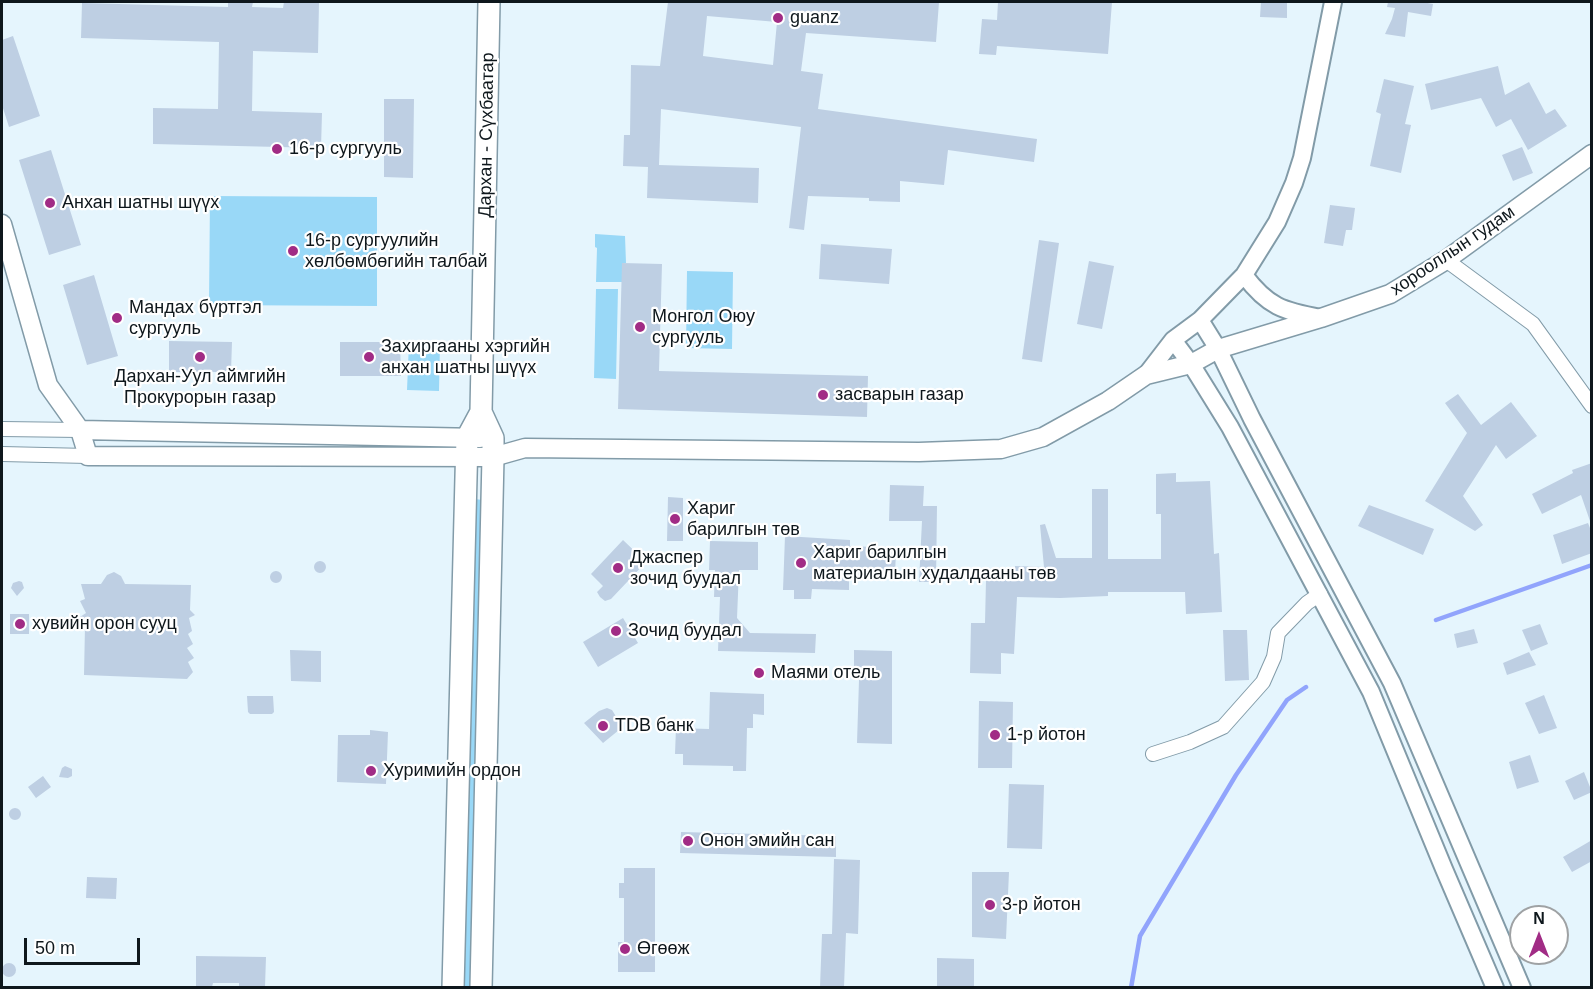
<!DOCTYPE html>
<html>
<head>
<meta charset="utf-8">
<style>
  body { margin:0 }
  #map { position:relative; width:1593px; height:989px; overflow:hidden; background:#e5f5fd; font-family:Helvetica,sans-serif }
  canvas { display:block }
  .frame { position:absolute; inset:0; border:3px solid #0e171c; pointer-events:none }
  .north { position:absolute; left:1509px; top:905px; width:60px; height:60px; box-sizing:border-box; background:#fff; border:2px solid #9fa2a4; border-radius:50%; rotate:0deg; font-size:16px; font-weight:700; line-height:24px; text-align:center; color:#0e171c }
  .north::after { content:''; display:block; margin:auto; width:21px; height:27px; background:#a12c85; clip-path:polygon(50% 0,100% 100%,50% 72%,0 100%) }
  .scale { position:absolute; left:24px; top:938px; width:116px; height:27px; box-sizing:border-box; border:3px solid #0e171c; border-top:0; padding-left:8px; font-size:18px; line-height:21px; white-space:nowrap; color:#0e171c; -webkit-text-stroke:4px #fff; paint-order:stroke }
</style>
</head>
<body>
<div id="map">
<canvas width="1593" height="989"></canvas>
<div class="frame"></div>
<div class="north">N</div>
<div class="scale">50 m</div>
</div>
<script>
const context = document.querySelector('canvas').getContext('2d');
context.lineJoin = 'round';
function fill(path, color) { context.fillStyle = color; context.fill(path, 'evenodd'); }
function stroke(path, color, width, dash) { context.strokeStyle = color; context.lineWidth = width; context.lineCap = dash ? 'butt' : 'round'; context.setLineDash(dash || []); context.stroke(path); }
function drawText(font, color, halo, rows, align = 'center') {
  context.font = font + ' Helvetica,sans-serif'; context.lineWidth = 4.5; context.setLineDash([]); context.textBaseline = 'middle'; context.strokeStyle = halo; context.fillStyle = color; for (const [text, x, y, turn = 0] of rows) {
    context.save(); context.translate(x, y); context.rotate((+turn || 0) * Math.PI / 180); context.textAlign = isNaN(turn) ? turn : align; if (halo) context.strokeText(text, 0, 0); context.fillText(text, 0, 0); context.restore();
  }
}
fill(new Path2D(`
  M 210,196 L 377,197 L 377,306 L 209,305 Z
  M 595,234 L 625,236 L 626,263 L 622,263 L 622,282 L 596,282 L 597,248 L 595,247 Z
  M 687,271 L 733,272 L 732,349 L 686,348 Z
  M 596,289 L 618,289 L 616,379 L 594,378 Z
  M 409,342 L 440,343 L 439,391 L 407,390 Z
  M 474,499 L 483,500 L 473,987 L 462,988 Z`), '#99d8f7');
stroke(new Path2D(`
  M 1436,620 L 1592,565
  M 1131,988 L 1140,936 L 1236,775 L 1287,700 L 1306,687`), '#91a4fc', 4.5);
fill(new Path2D(`
  M 228,2 L 253,2 L 252,7 L 283,8 L 284,2 L 319,2 L 318,53 L 253,51 L 252,111 L 322,113 L 321,148 L 153,144 L 153,108 L 218,109 L 219,42 L 81,38 L 82,3 L 228,7 Z
  M 668,2 L 939,2 L 936,42 L 806,33 L 801,71 L 823,74 L 818,109 L 1037,139 L 1034,162 L 948,150 L 944,185 L 900,181 L 900,202 L 869,201 L 869,198 L 808,196 L 804,230 L 789,228 L 801,127 L 661,109 L 659,165 L 759,168 L 758,203 L 647,198 L 648,167 L 623,166 L 624,135 L 630,135 L 631,65 L 660,66 ZM 707,16 L 777,22 L 773,65 L 703,56 Z
  M 998,2 L 1112,2 L 1108,54 L 997,46 L 996,55 L 979,54 L 982,19 L 997,20 Z
  M 1261,2 L 1287,2 L 1287,18 L 1260,17 Z
  M 1388,2 L 1422,2 L 1433,4 L 1431,16 L 1408,12 L 1405,37 L 1385,34 L 1392,19 L 1395,8 L 1387,7 Z
  M 13,36 L 40,116 L 9,127 L 2,105 L 2,40 Z
  M 1498,66 L 1505,95 L 1529,82 L 1546,114 L 1555,109 L 1567,126 L 1528,150 L 1511,119 L 1496,127 L 1481,98 L 1431,110 L 1425,84 Z
  M 1384,79 L 1414,86 L 1405,124 L 1411,125 L 1401,173 L 1370,166 L 1381,114 L 1376,112 Z
  M 384,99 L 414,99 L 413,178 L 384,177 Z
  M 1522,147 L 1533,173 L 1513,181 L 1502,155 Z
  M 51,150 L 81,245 L 49,255 L 19,160 Z
  M 1330,205 L 1355,208 L 1352,230 L 1346,230 L 1343,246 L 1324,243 Z
  M 1039,240 L 1059,243 L 1042,362 L 1022,359 Z
  M 821,244 L 892,249 L 889,284 L 819,279 Z
  M 1089,261 L 1114,266 L 1102,329 L 1077,324 Z
  M 622,263 L 662,264 L 659,371 L 868,376 L 867,417 L 618,409 Z
  M 94,275 L 118,356 L 87,365 L 63,285 Z
  M 169,341 L 232,342 L 231,372 L 169,372 Z
  M 340,342 L 400,342 L 401,376 L 340,376 Z
  M 1458,394 L 1481,425 L 1511,402 L 1537,436 L 1506,459 L 1496,445 L 1463,496 L 1483,525 L 1475,531 L 1425,501 L 1467,433 L 1445,403 Z
  M 1592,463 L 1592,521 L 1590,521 L 1581,495 L 1542,514 L 1532,494 L 1573,473 L 1572,470 Z
  M 1176,473 L 1176,482 L 1210,481 L 1214,554 L 1219,553 L 1222,612 L 1186,614 L 1185,592 L 1108,592 L 1108,596 L 1060,598 L 1017,597 L 1014,654 L 1001,653 L 1001,674 L 970,673 L 971,623 L 985,623 L 986,580 L 1015,580 L 1015,566 L 1044,567 L 1040,525 L 1045,524 L 1056,558 L 1092,558 L 1092,489 L 1108,489 L 1108,559 L 1161,559 L 1161,514 L 1156,514 L 1156,474 Z
  M 890,485 L 924,486 L 923,506 L 937,506 L 936,582 L 919,582 L 922,521 L 889,521 Z
  M 668,497 L 683,498 L 683,541 L 667,541 Z
  M 1369,505 L 1434,529 L 1423,555 L 1358,526 Z
  M 1588,523 L 1592,533 L 1592,553 L 1562,564 L 1553,535 Z
  M 785,536 L 850,540 L 850,546 L 896,548 L 895,577 L 849,575 L 849,590 L 812,589 L 811,599 L 794,599 L 794,590 L 783,590 Z
  M 623,540 L 646,562 L 611,599 L 605,601 L 600,597 L 597,592 L 603,586 L 591,574 Z
  M 710,541 L 758,542 L 758,570 L 739,570 L 737,618 L 750,633 L 816,634 L 815,653 L 718,651 L 720,597 L 714,597 L 715,570 L 709,570 Z
  M314 567a6 6 0 1 1 12 0a6 6 0 1 1-12 0Z
  M270 577a6 6 0 1 1 12 0a6 6 0 1 1-12 0Z
  M 114,572 L 121,576 L 125,584 L 191,585 L 190,610 L 195,615 L 189,618 L 192,631 L 188,634 L 193,644 L 187,648 L 194,658 L 188,662 L 193,672 L 187,679 L 84,675 L 85,626 L 80,617 L 86,613 L 80,601 L 85,599 L 81,584 L 101,584 L 107,575 Z
  M 19,581 L 22,582 L 24,588 L 17,596 L 11,588 L 13,583 Z
  M 10,614 L 29,614 L 29,634 L 10,634 Z
  M 623,618 L 638,643 L 598,667 L 583,642 Z
  M 1540,624 L 1548,644 L 1531,651 L 1522,630 Z
  M 1474,629 L 1478,643 L 1457,648 L 1454,634 Z
  M 1223,630 L 1247,630 L 1249,680 L 1225,681 Z
  M 290,650 L 321,651 L 321,682 L 291,681 Z
  M 854,650 L 892,651 L 892,744 L 857,743 L 859,680 L 854,680 Z
  M 1529,652 L 1536,665 L 1507,675 L 1503,663 Z
  M 710,692 L 764,694 L 764,715 L 753,714 L 753,728 L 747,728 L 746,771 L 733,771 L 733,766 L 683,765 L 683,754 L 675,754 L 676,728 L 709,729 Z
  M 1544,695 L 1557,728 L 1539,734 L 1525,703 Z
  M 247,696 L 273,696 L 274,712 L 272,714 L 250,714 L 248,712 Z
  M 979,701 L 1013,702 L 1012,768 L 978,768 Z
  M 607,708 L 612,710 L 620,723 L 619,730 L 603,743 L 584,723 L 599,711 Z
  M 370,730 L 388,732 L 386,784 L 337,782 L 338,735 L 370,735 Z
  M 1530,755 L 1539,782 L 1517,789 L 1509,762 Z
  M 65,766 L 72,769 L 72,776 L 68,778 L 59,777 L 62,768 Z
  M 1584,772 L 1592,792 L 1574,800 L 1565,781 Z
  M 43,776 L 51,787 L 36,798 L 28,787 Z
  M 1009,784 L 1044,785 L 1042,849 L 1007,848 Z
  M9 814a6 6 0 1 1 12 0a6 6 0 1 1-12 0Z
  M 681,832 L 836,836 L 836,857 L 680,853 Z
  M 1592,840 L 1592,861 L 1572,872 L 1563,857 Z
  M 834,859 L 860,860 L 858,934 L 846,933 L 844,987 L 820,987 L 822,934 L 832,934 Z
  M 624,868 L 655,868 L 655,972 L 618,972 L 618,942 L 624,942 L 624,898 L 619,898 L 619,883 L 624,883 Z
  M 972,872 L 1009,872 L 1006,939 L 972,937 Z
  M 87,877 L 117,878 L 116,899 L 86,898 Z
  M 196,956 L 266,957 L 265,987 L 239,987 L 239,983 L 213,983 L 212,987 L 196,987 Z
  M 937,958 L 974,959 L 974,987 L 937,987 Z
  M2 970a7 7 0 1 1 14 0a7 7 0 1 1-14 0Z`), '#becfe3');
const minor = new Path2D(`
  M 1446,260 L 1533,324 L 1592,406
  M 2,429 L 80,430
  M 2,454 L 88,456
  M 1153,754 L 1190,742 L 1223,727 L 1263,682 L 1274,657 L 1278,633 L 1307,603 L 1320,594`);
const tertiary = new Path2D(`
  M 1244,275 C 1268,307 1283,311 1321,318
  M 1200,320 L 1218,349 L 1252,419 L 1392,683 L 1522,988
  M 1173,340 L 1191,364 L 1230,427 L 1371,692 L 1444,869 L 1495,988
  M 1146,375 L 1173,340 L 1200,320 L 1244,275 L 1277,222 L 1294,183 L 1302,158 L 1333,2`);
const secondary = new Path2D(`
  M 2,224 L 48,385 L 80,430 L 88,456 L 493,457 L 525,448 L 919,452 L 1001,449 L 1043,437 L 1108,401 L 1146,375 L 1191,364 L 1218,349 L 1321,318 L 1390,294 L 1446,260 L 1592,154
  M 80,430 L 480,438`);
const trunk = new Path2D(`
  M 453,988 L 467,438 L 481,412
  M 481,988 L 493,457 L 493,438 L 481,412 L 489,2`);
stroke(minor, '#829ba8', 16);
stroke(tertiary, '#829ba8', 20);
stroke(secondary, '#829ba8', 21);
stroke(trunk, '#829ba8', 24);
stroke(minor, '#fff', 14);
stroke(tertiary, '#fff', 16);
stroke(secondary, '#fff', 18);
stroke(trunk, '#fff', 21);
for (const [x, y, r, color] of [
  [778,18,6,"#a12c85"],
  [277,149,6,"#a12c85"],
  [50,203,6,"#a12c85"],
  [293,251,6,"#a12c85"],
  [117,318,6,"#a12c85"],
  [640,327,6,"#a12c85"],
  [200,357,6,"#a12c85"],
  [369,357,6,"#a12c85"],
  [823,395,6,"#a12c85"],
  [675,519,6,"#a12c85"],
  [801,563,6,"#a12c85"],
  [618,568,6,"#a12c85"],
  [20,624,6,"#a12c85"],
  [616,631,6,"#a12c85"],
  [759,673,6,"#a12c85"],
  [603,726,6,"#a12c85"],
  [995,735,6,"#a12c85"],
  [371,771,6,"#a12c85"],
  [688,841,6,"#a12c85"],
  [990,905,6,"#a12c85"],
  [625,949,6,"#a12c85"]
]) { const dot = new Path2D(); dot.arc(x, y, r, 0, 2 * Math.PI); context.fillStyle = color; context.fill(dot); stroke(dot, '#fff', 2); }
drawText('18px', '#0e171c', '#fff', [
  ["guanz",790,18],
  ["16-р сургууль",289,149],
  ["Анхан шатны шүүх",62,203],
  ["16-р сургуулийн",305,241],
  ["хөлбөмбөгийн талбай",305,262],
  ["Мандах бүртгэл",129,308],
  ["сургууль",129,329],
  ["Монгол Оюу",652,317],
  ["сургууль",652,338],
  ["Захиргааны хэргийн",381,347],
  ["анхан шатны шүүх",381,368],
  ["Дархан-Уул аймгийн",200,377,"center"],
  ["Прокурорын газар",200,398,"center"],
  ["засварын газар",835,395],
  ["Хариг",687,509],
  ["барилгын төв",687,530],
  ["Хариг барилгын",813,553],
  ["материалын худалдааны төв",813,574],
  ["Джаспер",630,558],
  ["зочид буудал",630,579],
  ["хувийн орон сууц",32,624],
  ["Зочид буудал",628,631],
  ["Маями отель",771,673],
  ["TDB банк",615,726],
  ["1-р йотон",1007,735],
  ["Хуримийн ордон",383,771],
  ["Онон эмийн сан",700,841],
  ["3-р йотон",1002,905],
  ["Өгөөж",637,949]
], 'left');
drawText('18px', '#0e171c', '#fff', [
  ["Дархан - Сүхбаатар",487,135,-89],
  ["хорооллын гудам",1453,251,-34]
]);
</script>
</body>
</html>
